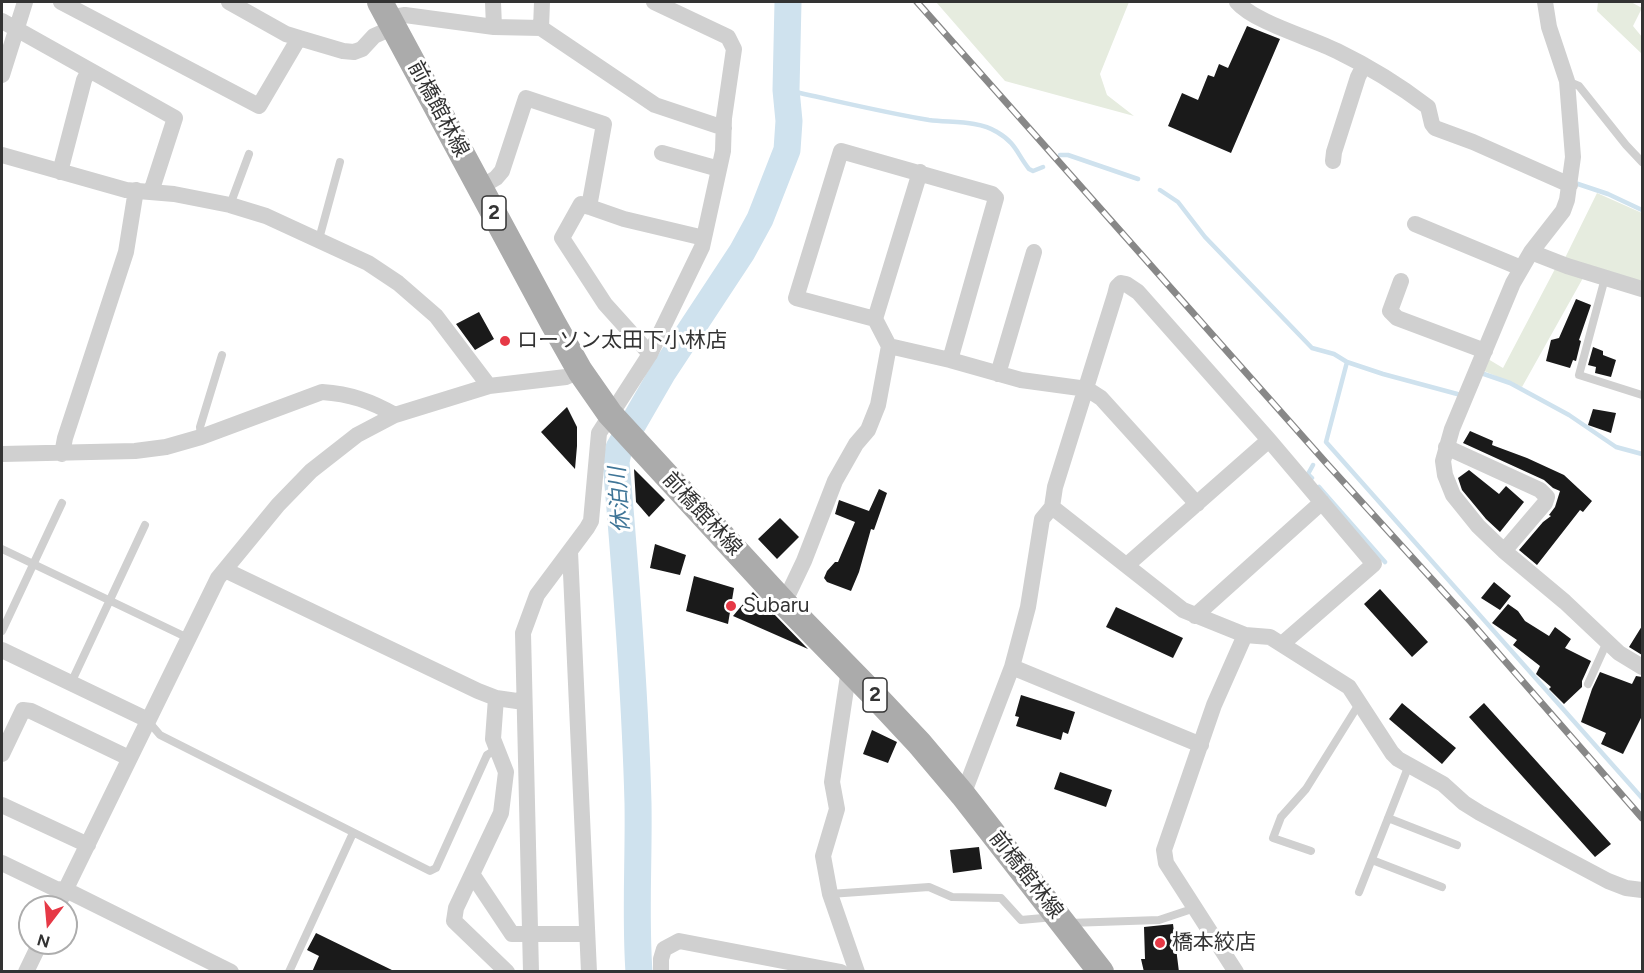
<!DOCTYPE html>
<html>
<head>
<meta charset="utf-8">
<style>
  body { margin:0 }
  #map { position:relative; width:1644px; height:973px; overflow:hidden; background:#fff; font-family:Figtree,sans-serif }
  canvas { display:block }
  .frame { position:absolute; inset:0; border:3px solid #333; pointer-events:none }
  .north { position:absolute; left:18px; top:895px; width:60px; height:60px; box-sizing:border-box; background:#fff; border:2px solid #adadad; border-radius:50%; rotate:196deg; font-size:16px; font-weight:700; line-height:24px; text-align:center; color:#333 }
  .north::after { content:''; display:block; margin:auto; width:21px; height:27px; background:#e63946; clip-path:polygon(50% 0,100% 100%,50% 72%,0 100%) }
</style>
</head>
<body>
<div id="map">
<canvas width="1644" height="973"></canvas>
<div class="frame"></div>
<div class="north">N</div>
</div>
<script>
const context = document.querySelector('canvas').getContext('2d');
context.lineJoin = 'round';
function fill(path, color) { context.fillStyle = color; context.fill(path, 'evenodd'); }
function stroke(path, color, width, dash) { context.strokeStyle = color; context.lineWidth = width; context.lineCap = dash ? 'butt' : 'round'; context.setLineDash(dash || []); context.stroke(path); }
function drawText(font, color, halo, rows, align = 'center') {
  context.font = font + ' Figtree,"Noto Sans JP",sans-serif'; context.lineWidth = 6; context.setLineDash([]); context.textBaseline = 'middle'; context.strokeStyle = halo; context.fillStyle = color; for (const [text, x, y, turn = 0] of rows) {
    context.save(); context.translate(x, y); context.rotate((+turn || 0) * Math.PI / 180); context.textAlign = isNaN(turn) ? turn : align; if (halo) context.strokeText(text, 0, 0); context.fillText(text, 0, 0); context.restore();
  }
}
fill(new Path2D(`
  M 936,2 L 1129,2 L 1100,74 L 1107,95 L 1134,116 L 1005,81 Z
  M 1598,2 L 1631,2 L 1642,8 L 1633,26 L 1642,37 L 1642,54 L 1597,11 Z
  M 1597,193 L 1642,213 L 1642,283 L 1565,258 Z
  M 1556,267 L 1583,278 L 1522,387 L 1484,371 L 1488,359 L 1503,368 Z`), '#e6ecdf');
stroke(new Path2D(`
  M 786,90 C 833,100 881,112 929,120 C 950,123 978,120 997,132 C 1016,143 1017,154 1029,169 L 1033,171 L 1043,167
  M 1060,155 L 1068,155 L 1138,179
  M 1575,183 L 1608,194 L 1642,210
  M 1160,190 L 1178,202 L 1205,237 L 1312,348 L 1334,354 L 1347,362 L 1383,374 L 1461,395
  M 1347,362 L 1326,442 L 1642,798
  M 1481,373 L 1510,383 L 1569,415 L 1616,447 L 1642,454
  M 1312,478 L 1308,474 L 1313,465
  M 1319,487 L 1385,562`), '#cfe2ee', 4.5);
stroke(new Path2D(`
  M 639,972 C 635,915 639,859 638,803 C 635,689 626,576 616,462 L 619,448 L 663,372 L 742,252 L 760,219 L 787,150 L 789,121 L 786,90 L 788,2`), '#cfe2ee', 27);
fill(new Path2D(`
  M 1247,26 L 1280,39 L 1231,153 L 1168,126 L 1182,93 L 1198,100 L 1208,75 L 1214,77 L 1219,64 L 1228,68 Z
  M 1576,299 L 1591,305 L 1579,340 L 1581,341 L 1576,361 L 1573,360 L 1570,368 L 1546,361 L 1551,340 L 1559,338 Z
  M 479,312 L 494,339 L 475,350 L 456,324 Z
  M 1593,347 L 1603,351 L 1603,355 L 1616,360 L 1611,377 L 1595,373 L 1596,367 L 1588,365 Z
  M 567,407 L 577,427 L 577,446 L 575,469 L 541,432 Z
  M 1593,409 L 1616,413 L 1611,433 L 1588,425 Z
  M 1470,431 L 1493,441 L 1492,445 L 1527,458 L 1564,475 L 1592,501 L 1583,512 L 1580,510 L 1537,565 L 1519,550 L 1543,522 L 1551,516 L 1549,515 L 1555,507 L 1560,491 L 1553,488 L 1544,480 L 1463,443 Z
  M 634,469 L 665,500 L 649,517 L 636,502 Z
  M 1469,470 L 1499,494 L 1506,486 L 1524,502 L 1500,532 L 1486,519 L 1462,490 L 1458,478 Z
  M 879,489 L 887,493 L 874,530 L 871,529 L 859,572 L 851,591 L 827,582 L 824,578 L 827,571 L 835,562 L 838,562 L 855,522 L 835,514 L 839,500 L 869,511 Z
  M 780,518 L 799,537 L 777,559 L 758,539 Z
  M 655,544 L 686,555 L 680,575 L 650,568 Z
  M 694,576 L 734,588 L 728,624 L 686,611 Z
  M 1494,582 L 1511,596 L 1500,610 L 1481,598 Z
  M 1380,589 L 1428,642 L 1412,657 L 1364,604 Z
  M 753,592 L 773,613 L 808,649 L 733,616 Z
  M 1508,604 L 1518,611 L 1525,621 L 1549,636 L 1555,627 L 1571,639 L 1565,648 L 1591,661 L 1582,681 L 1582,687 L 1564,704 L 1549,689 L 1551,687 L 1536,674 L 1540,666 L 1513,645 L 1517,640 L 1492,623 Z
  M 1116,607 L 1183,638 L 1173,658 L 1106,627 Z
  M 1642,626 L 1642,655 L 1629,647 Z
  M 1600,672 L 1632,684 L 1636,676 L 1642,677 L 1642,716 L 1623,754 L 1601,744 L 1606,733 L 1581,722 L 1592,689 Z
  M 1021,695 L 1075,712 L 1068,734 L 1063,732 L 1061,740 L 1016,726 L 1019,717 L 1015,716 Z
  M 1402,703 L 1456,748 L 1442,764 L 1389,719 Z
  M 1484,703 L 1611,844 L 1595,857 L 1469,717 Z
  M 872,730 L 897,742 L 888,763 L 863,754 Z
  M 1060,772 L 1112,790 L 1106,807 L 1054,789 Z
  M 979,847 L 982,869 L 953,873 L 950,850 Z
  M 1173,924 L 1179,972 L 1144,972 L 1141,959 L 1145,959 L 1144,927 Z
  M 316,933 L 396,972 L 312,972 L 319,956 L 307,950 Z`), '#1a1a1a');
stroke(new Path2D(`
  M 1567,81 L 1579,86 L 1626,145 L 1642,162
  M 230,205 L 249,154
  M 319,239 L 340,162
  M 1605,278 L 1579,375 L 1642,395
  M 201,437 L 200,427 L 222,355
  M 2,549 L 188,638
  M 2,631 L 62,503
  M 71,683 L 145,525
  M 1588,684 L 1607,642
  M 148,721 L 160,735 L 430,871 L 436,868 L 487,755 L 497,749
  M 1388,818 L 1457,845
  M 1311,851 L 1273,838 L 1281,817 L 1306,789 L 1359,704
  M 1372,860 L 1442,887
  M 1359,892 L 1409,765
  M 830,894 L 929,887 L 952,897 L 1001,898 L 1021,920 L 1054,917
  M 1069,923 L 1159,920 L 1195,908
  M 289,972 L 353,833`), '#d0d0d0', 8);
stroke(new Path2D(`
  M 61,2 L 259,106 L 299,38 L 286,34 L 229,2
  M 493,2 L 494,27
  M 1237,2 C 1254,22 1311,38 1337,51 C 1370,67 1399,85 1428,107 L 1432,124 L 1435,128 L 1473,142 L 1570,185
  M 1545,2 L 1549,27 L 1567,81 L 1573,157 L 1567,200 L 1563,211 L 1531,252 L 1513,283 L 1452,429 L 1443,461 L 1445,475 L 1453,495 L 1478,526 L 1504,551 L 1565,602 L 1619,653 L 1642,667
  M 388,18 L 405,15 L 494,27 L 541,28 L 655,105 L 724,128
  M 2,21 L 175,118 L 151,192
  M 541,28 L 542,2
  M 299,38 L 343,51 L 354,52 L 362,49 L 374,36 L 394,27
  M 2,75 L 25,2
  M 662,153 L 719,169
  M 2,155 L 126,190 L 174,194 L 230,205 L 266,216 L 368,263 L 398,283 L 436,316 L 489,386
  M 1333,161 L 1334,152 L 1358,77 L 1364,65
  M 60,172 L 84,80 L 89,70
  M 481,187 L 496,178 L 502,171 L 526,98 L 604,124 L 589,207
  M 1415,224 L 1521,268
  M 1531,252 L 1567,266 L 1642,289
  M 1401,281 L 1390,311 L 1397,318 L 1485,351
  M 875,319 L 920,172
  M 889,346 L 950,360 L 1021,380 L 1087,389 L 1101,398 L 1197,504
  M 650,354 L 605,304 L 562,238 L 581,204 L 624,219 L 704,238
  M 998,374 L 1034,252
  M 1446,447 L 1540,490 L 1547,497 L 1545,503 L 1504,551
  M 2,454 L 135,451 L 166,447 L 201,437 L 322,392 C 350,394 371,401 395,415
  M 62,454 L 65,438 L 126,252 L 136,190
  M 1052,507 L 1183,610 L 1245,635 L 1270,637 L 1349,687 L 1392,753 L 1398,759 L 1443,784 L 1464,803 L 1480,813 L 1608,881 L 1626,888 L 1642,890
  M 570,551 L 589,972
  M 1127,565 L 1269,440
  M 225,570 L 478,691 L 496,698 L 524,702
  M 784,603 L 804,561 L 835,481 L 856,444 L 868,430 L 878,405 L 889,346 L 875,319 L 796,298 L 841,151 L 992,194 L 996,198 L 950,360
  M 1195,616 L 1322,502
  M 2,650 L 148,720
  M 1012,667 L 1201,745
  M 849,669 L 832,782 L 837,809 L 823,856 L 830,894 L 857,972
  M 496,698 L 493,739 L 506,772 L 501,813 L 456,908 L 454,921 L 507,972
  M 2,754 L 23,710 L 31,711 L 129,758
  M 963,795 L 1012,667 L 1028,607 L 1042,519 L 1052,507 L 1055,487 L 1115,295 L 1117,287 L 1121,283 L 1126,284 L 1138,292 L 1269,440 L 1374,564 L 1282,644
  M 2,805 L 88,845
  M 2,863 L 56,889 L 66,890 L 231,972
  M 472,874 L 512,934 L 587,934
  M 57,907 L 218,578 L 278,505 L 311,471 L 357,435 L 395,415 L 489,386 L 566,377 L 580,371
  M 26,972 L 40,943
  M 531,972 L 523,633 L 537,595 L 587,528 L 591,521 L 599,433 L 650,354 L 702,247 L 723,151 L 724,118 L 734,49 L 728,37 L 654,2
  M 661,972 L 661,959 L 664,949 L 679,941 L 841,972
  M 1236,972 L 1166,863 L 1164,850 L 1214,705 L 1245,635`), '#d0d0d0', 16);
stroke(new Path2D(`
  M 380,2 L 553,323 L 580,371 L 610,414 L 784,603 L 873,694 L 919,743 L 963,795 L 1101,972`), '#ababab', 26);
const rail = new Path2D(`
  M 917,2 L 1328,465 L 1470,621 L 1642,818`);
stroke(rail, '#888', 7);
stroke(rail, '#fff', 4.5, [14]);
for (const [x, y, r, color] of [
  [505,341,6,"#e63946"],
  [731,606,6,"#e63946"],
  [1160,943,6,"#e63946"]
]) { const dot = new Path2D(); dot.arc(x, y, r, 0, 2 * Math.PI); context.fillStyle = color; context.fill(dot); stroke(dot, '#fff', 2); }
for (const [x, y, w] of [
  [494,213,24],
  [875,695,24]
]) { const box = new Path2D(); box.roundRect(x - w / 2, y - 17, w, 34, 4.5); context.fillStyle = '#fff'; context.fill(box); stroke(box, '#333', 1.5); }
drawText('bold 20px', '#333', null, [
  ["2",494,213],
  ["2",875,695]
]);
drawText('21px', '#333', '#fff', [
  ["前橋館林線",438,109,62],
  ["前橋館林線",702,514,47],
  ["前橋館林線",1026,875,52]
]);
drawText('21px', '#333', '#fff', [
  ["ローソン太田下小林店",517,341],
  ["Subaru",743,606],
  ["橋本絞店",1172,943]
], 'left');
drawText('italic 22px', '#3f7597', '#fff', [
  ["休泊川",620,500,-94]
]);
</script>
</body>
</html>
